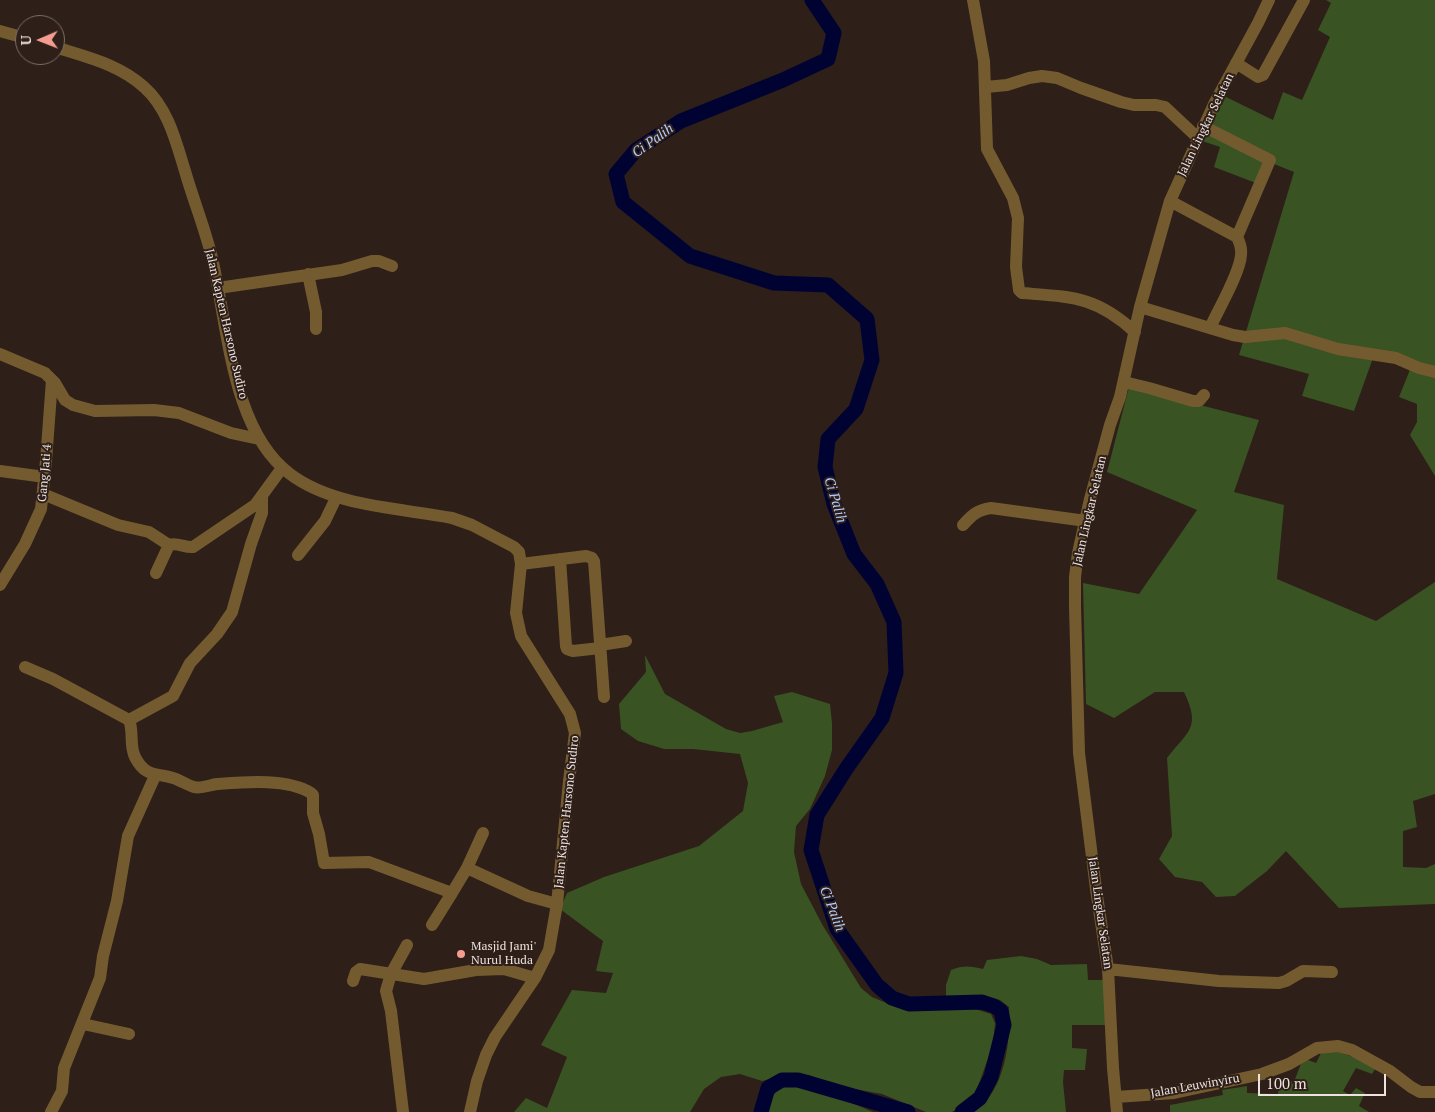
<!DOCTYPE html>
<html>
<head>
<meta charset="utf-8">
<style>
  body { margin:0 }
  #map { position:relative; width:1435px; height:1112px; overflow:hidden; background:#2e1f19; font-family:"PT Serif",serif }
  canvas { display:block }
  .north { position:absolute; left:15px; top:15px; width:50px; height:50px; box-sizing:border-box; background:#2e1f19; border:1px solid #7a6d68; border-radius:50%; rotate:269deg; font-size:14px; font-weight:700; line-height:20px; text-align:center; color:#ede2de }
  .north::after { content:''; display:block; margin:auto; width:18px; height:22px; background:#f59c91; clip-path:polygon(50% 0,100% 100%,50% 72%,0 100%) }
  .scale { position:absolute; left:1258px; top:1074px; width:128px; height:22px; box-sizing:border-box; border:2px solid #ede2de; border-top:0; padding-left:6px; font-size:15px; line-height:18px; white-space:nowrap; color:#ede2de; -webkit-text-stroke:4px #2e1f19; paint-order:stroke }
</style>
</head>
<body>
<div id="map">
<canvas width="1435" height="1112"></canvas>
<div class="north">U</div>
<div class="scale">100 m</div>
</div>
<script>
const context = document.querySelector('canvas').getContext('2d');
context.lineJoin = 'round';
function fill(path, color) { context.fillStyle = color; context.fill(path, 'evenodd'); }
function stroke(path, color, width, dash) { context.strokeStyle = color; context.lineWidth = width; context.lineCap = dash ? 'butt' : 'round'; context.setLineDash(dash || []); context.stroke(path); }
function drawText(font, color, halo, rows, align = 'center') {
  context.font = font + ' "PT Serif",serif'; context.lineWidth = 4; context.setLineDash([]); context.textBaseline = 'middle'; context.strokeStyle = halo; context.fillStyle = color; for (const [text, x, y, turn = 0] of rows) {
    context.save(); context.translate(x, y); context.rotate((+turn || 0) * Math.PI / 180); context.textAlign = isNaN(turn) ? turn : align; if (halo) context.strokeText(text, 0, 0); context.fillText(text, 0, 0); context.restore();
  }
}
fill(new Path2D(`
  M 1326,0 L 1435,0 L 1435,476 L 1410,435 L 1417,422 L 1417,404 L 1399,397 L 1411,367 L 1373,358 L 1354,411 L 1302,396 L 1309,374 L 1239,355 L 1294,172 L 1269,162 L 1261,185 L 1214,167 L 1220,147 L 1202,141 L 1224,96 L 1273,120 L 1283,92 L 1302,100 L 1330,37 L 1318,30 L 1331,3 Z
  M 1129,387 L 1259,420 L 1234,492 L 1284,505 L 1277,579 L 1376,621 L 1435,582 L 1435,794 L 1413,801 L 1417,827 L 1403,831 L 1403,867 L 1426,868 L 1435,864 L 1435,904 L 1339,908 L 1286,851 L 1267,871 L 1235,896 L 1216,897 L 1202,882 L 1175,877 L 1159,859 L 1172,836 L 1167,758 C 1189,730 1201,728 1184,692 L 1155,692 L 1114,718 L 1086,704 L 1083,583 L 1139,594 L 1197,510 L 1107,472 Z
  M 645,655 L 665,694 L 726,729 L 740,733 L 752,731 L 783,722 L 774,696 L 792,692 L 830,704 L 832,723 L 832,750 L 825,776 L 810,809 L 796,826 L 794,852 L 801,884 L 822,924 L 861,988 L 872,997 L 896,1007 L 912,1010 L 975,1009 L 991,1014 L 995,1023 L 993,1044 L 975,1095 L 960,1109 L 951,1112 L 926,1112 L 882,1094 L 838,1086 L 809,1075 L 789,1074 L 762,1081 L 740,1074 L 721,1077 L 704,1089 L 690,1112 L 514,1112 L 526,1098 L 547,1108 L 567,1057 L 541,1045 L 572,990 L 606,993 L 613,973 L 596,971 L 603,941 L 560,909 L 567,893 L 604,877 L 699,846 L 743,811 L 748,783 L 740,754 L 693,749 L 664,749 L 638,741 L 621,729 L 619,704 L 646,672 Z
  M 1021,956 L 1037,959 L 1051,965 L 1087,964 L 1088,980 L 1103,980 L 1107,1025 L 1072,1025 L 1072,1048 L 1087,1049 L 1085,1070 L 1064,1070 L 1063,1082 L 1066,1112 L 974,1112 C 1005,1091 1011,1041 1009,1007 L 1000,1000 L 989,997 L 946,997 L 946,985 L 951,970 C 963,965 971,966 983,969 L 987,960 Z
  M 1331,1049 L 1377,1066 L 1372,1074 L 1356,1068 L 1343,1091 L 1350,1095 L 1356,1088 L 1365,1093 L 1359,1106 L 1369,1112 L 1170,1112 L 1170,1105 L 1223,1095 L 1222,1090 L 1247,1086 L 1247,1093 L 1278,1094 L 1279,1078 L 1294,1082 L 1303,1058 L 1316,1063 L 1322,1051 Z
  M 785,1086 C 812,1085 848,1101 873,1112 L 766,1112 C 768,1100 774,1092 785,1086 Z`), '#395323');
stroke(new Path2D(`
  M 812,0 L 834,33 L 828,59 L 783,80 L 681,121 L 636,150 L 616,174 L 623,202 L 690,256 L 774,283 L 828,285 L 867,319 L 872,360 L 856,409 L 828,439 L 825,467 L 834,504 L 854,554 L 877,584 L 894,622 L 896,673 L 882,718 L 846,769 L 817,815 L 811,850 L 837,929 L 877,985 L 892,998 L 909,1004 L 982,1002 L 994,1006 L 1001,1011 L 1004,1025 L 991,1077 L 980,1098 L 962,1112
  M 761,1112 L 768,1088 L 782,1080 L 798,1080 L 908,1112`), '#000332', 15);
stroke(new Path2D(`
  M 973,0 L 984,61 L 987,149 L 1013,198 L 1018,218 L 1016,267 L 1019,290 L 1022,293 C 1072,297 1096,296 1135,332
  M 0,31 L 25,38
  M 55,47 C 86,57 119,64 144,87 C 168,108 176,142 185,171 C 193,199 204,226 211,254 C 228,322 230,429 290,474 C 334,507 400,508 452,518 L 472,525 L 514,547 L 519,552 L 521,564 L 516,613 L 521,636 L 570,714 L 575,733 L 569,781 L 557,904 L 549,950 L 535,978 L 495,1037 L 486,1055 L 477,1081 L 470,1112
  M 1236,63 L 1258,77 L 1263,75 L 1304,0
  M 986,87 L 1007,85 L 1029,78 L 1042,76 L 1057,78 L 1081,88 L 1121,102 L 1134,105 L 1156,105 L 1165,107 L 1198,138
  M 1170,201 L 1237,237 L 1270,160 L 1203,126
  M 308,274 L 316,312 L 316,329
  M 218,288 L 342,270 L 372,261 L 379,261 L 392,266
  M 1140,307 L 1233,335 L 1245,337 L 1285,333 L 1338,349 L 1396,358 L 1419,368 L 1435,372
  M 1210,328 C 1218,310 1240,273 1241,255 C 1242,248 1240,243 1237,237
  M 0,354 L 45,373 L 55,383 L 65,400 L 73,405 L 95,411 L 154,410 L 179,413 L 231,433 L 259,439
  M 1124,382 L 1149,388 L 1193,401 L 1199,401 L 1204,395
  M 0,471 L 45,477
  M 43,494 L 118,525 L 149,532 L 169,545
  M 963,525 C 972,515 977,510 991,508 L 1086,521
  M 298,555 L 325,521 L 336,498
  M 560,559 L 566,646 L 567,649 L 573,651 L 600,648
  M 521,564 L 586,556 L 592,558 L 594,561 L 604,697
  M 156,573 L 169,545 C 177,542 185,548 193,547 L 255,505 L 282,468
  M 0,585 L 25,544 L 41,509 L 46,461 L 52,380
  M 600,645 L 626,641
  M 25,667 L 53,679 L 129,720 C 134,732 129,745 135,757 C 145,777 156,773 173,778 C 180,780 187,785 194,787 C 201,789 210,785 217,784 C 244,782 287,778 311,793 L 313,795 L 313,813 L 319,834 L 324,863 L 369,862 L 452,893 L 467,868 L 528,896 L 557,904
  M 129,720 L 173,696 L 190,663 L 217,634 L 232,612 L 251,544 L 262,513 L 262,497
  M 467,868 L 483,833
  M 432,925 L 452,893
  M 1108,969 L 1219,981 L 1279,983 L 1286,981 L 1303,971 L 1332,972
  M 353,981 L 356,972 L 360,969 L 424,979 L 476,970 L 504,969 L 535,978
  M 83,1024 L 129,1034
  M 1116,1097 L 1174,1093 L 1262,1074 L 1289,1064 L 1317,1048 L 1338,1046 L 1352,1050 L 1390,1071 L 1411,1087 L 1420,1092 L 1435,1092
  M 51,1112 L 62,1091 L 64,1068 L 100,978 L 103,956 L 117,901 L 128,836 L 155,776
  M 403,1112 L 391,1011 L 386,991 L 391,974 L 407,945
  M 1117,1112 L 1113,1068 L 1108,969 L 1096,889 L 1079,753 L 1075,607 L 1075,577 L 1078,553 L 1090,499 L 1110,425 L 1120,397 L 1140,307 L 1170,201 L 1215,102 L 1258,23 L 1269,0`), '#745b2f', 12);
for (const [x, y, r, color] of [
  [461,954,5,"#f59c91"]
]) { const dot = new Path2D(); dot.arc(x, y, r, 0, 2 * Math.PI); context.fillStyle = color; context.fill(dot); stroke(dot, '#2e1f19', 2); }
drawText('12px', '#ede2de', '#2e1f19', [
  ["Jalan Lingkar Selatan",1206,125,-64],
  ["Jalan Kapten Harsono Sudiro",226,324,77],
  ["Gang Jati 4",45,473,-85],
  ["Jalan Lingkar Selatan",1090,511,-77],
  ["Jalan Kapten Harsono Sudiro",567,812,-84],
  ["Jalan Lingkar Selatan",1100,913,82],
  ["Jalan Leuwinyiru",1195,1086,-10]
]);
drawText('12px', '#ede2de', '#2e1f19', [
  ["Masjid Jami'",471,947],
  ["Nurul Huda",471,961]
], 'left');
drawText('italic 14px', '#b1cafb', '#2e1f19', [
  ["Ci Palih",653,141,-36],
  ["Ci Palih",835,500,73],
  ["Ci Palih",832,909,69]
]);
</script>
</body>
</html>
